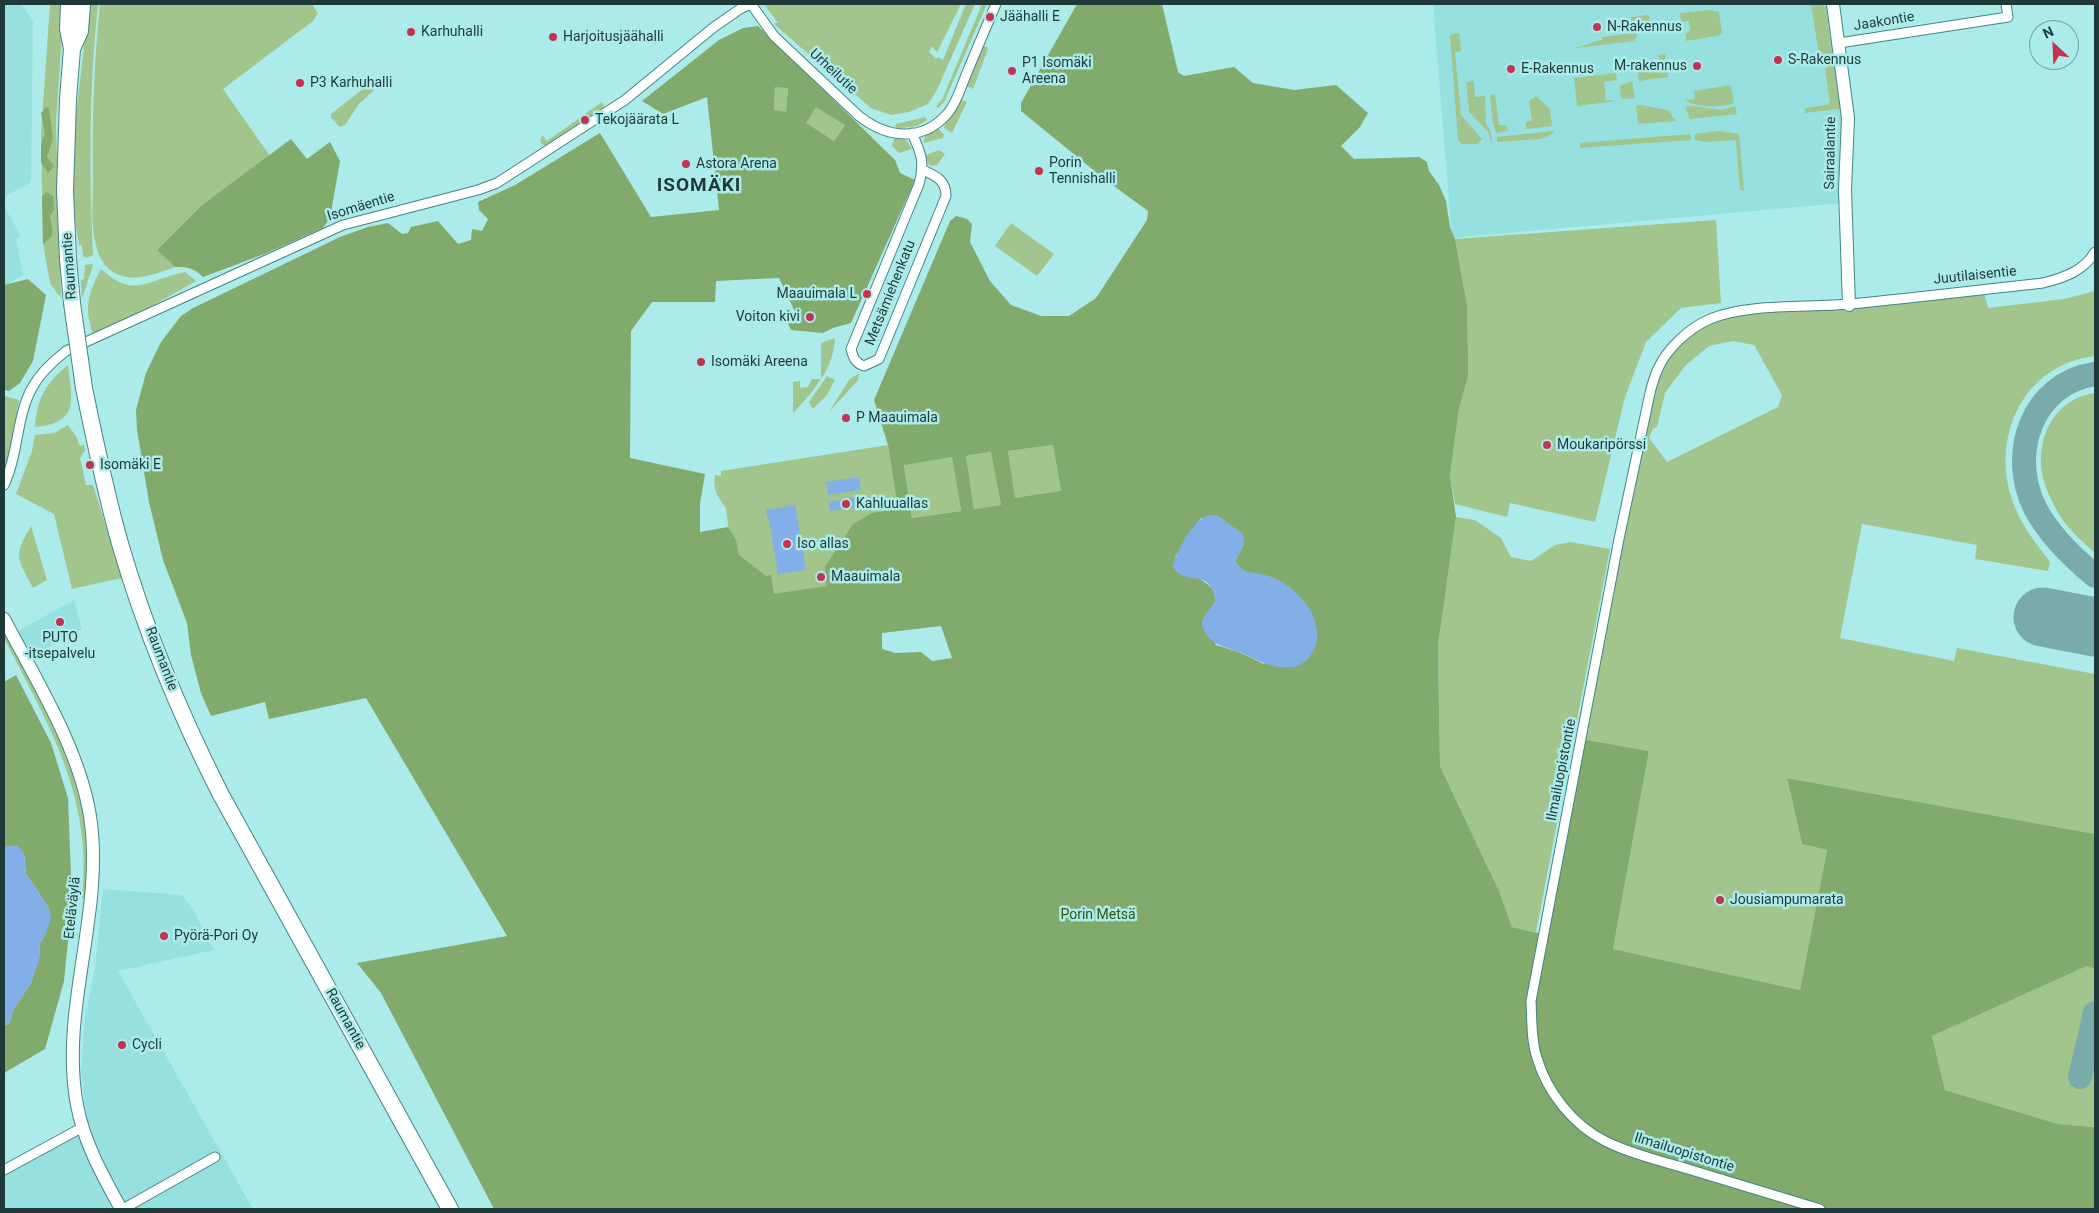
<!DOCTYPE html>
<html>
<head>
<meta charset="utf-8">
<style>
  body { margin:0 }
  #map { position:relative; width:2099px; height:1213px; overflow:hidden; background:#abecea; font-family:Roboto,sans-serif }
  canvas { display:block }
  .frame { position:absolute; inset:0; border:5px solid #1f3939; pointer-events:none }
  .north { position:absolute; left:2029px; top:20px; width:50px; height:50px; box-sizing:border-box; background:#abecea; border:1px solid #73a4a3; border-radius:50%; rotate:335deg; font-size:14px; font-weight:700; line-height:20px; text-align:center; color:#1f3939 }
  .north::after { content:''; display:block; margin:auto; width:18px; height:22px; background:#c3334f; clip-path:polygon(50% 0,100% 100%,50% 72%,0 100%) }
</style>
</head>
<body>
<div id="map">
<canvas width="2099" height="1213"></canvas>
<div class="frame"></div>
<div class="north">N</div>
</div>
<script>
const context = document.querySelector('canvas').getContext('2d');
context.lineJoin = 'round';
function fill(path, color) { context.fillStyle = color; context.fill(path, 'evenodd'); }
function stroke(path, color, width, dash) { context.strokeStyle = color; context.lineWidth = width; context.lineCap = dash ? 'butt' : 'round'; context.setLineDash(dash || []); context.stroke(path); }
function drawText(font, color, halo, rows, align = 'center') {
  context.font = font + ' Roboto,sans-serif'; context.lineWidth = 5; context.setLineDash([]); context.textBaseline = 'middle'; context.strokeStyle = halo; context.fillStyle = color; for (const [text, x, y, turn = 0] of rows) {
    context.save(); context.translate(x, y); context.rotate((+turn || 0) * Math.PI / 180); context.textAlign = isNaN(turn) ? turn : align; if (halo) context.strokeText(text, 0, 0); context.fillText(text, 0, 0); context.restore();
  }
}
fill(new Path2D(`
  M 4,4 L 21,4 L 33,21 L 31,182 L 4,197 Z
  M 1433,4 L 1826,4 L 1845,123 L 1843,203 L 1452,238 Z
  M 4,206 L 21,236 L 16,239 L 23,275 L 4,286 Z
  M 74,600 L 82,629 L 30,658 L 16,632 Z
  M 103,889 L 182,895 L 194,911 L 214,950 L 118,971 L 253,1209 L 128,1209 L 124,1202 L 110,1209 L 4,1209 L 4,1166 L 67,1130 L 87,1122 L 81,1070 L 85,1018 L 95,968 Z`), '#96e1e0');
fill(new Path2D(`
  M 50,4 L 64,4 L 56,123 L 61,297 L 57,293 L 50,283 L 43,244 L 41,133 Z
  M 89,4 L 98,4 C 89,87 89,171 93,255 L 86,258 L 83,256 L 82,245 L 79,245 L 74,214 L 73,141 Z
  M 100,4 L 312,4 L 318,13 L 313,21 L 223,89 L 270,156 L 202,205 L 157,250 L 175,267 C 152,275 127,286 107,267 C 99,260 96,246 94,236 C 91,218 93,197 93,179 C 92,120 94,62 100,4 Z
  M 764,4 L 961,4 L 937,52 L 932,46 L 929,52 L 936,59 L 938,57 L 943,60 L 966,4 L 975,4 L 936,92 L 928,104 L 909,112 L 891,115 L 871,108 L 776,26 L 774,23 L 778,23 Z
  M 982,4 L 987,4 L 944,102 L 938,108 L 936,106 L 942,100 Z
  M 1811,4 L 1820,4 L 1826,7 L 1832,54 L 1819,55 Z
  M 1710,10 L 1719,12 L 1722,33 L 1718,36 L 1686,41 L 1686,34 L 1690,30 L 1689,21 L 1681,22 L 1680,13 Z
  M 1649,15 L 1650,22 L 1635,24 L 1637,36 L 1634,41 L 1576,48 L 1576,47 C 1587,46 1592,41 1602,40 L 1602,37 L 1633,33 L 1631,17 Z
  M 1459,33 L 1461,51 L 1455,52 L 1461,115 L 1482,139 L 1477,144 L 1462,144 L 1458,140 L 1450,35 Z
  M 984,46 L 987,47 L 988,49 L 973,89 L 965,85 L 982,47 Z
  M 1665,54 L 1668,77 L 1639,81 L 1638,72 L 1661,68 L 1658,55 Z
  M 1834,65 L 1840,109 L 1805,113 L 1805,108 L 1826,105 L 1830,102 L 1825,69 L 1828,66 Z
  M 1616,73 L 1617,80 L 1604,82 L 1606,100 L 1617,101 L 1577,106 L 1574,78 Z
  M 1474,81 L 1475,97 L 1485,96 L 1486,123 L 1491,132 L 1492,143 L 1491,143 L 1489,133 L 1469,112 L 1466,82 Z
  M 1632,81 L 1635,98 L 1621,99 L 1620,86 Z
  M 372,84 L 374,90 L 359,104 L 345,125 L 340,127 L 331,118 L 331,114 L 368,85 Z
  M 1731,85 L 1734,103 C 1719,108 1698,108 1685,100 L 1695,99 L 1694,91 Z
  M 775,87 L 788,87 L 786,112 L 774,111 Z
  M 1495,94 L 1499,125 L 1507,125 L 1508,131 L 1496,133 L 1493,123 L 1490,95 Z
  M 1536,96 L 1550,109 L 1552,126 L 1526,129 L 1526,122 L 1532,121 L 1529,101 Z
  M 961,100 L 967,102 L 952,133 L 944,128 L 945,123 Z
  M 602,102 L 605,108 L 547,146 L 542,144 L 540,141 L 542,135 L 547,141 Z
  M 1641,105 L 1668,110 L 1676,121 L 1638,124 L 1636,106 Z
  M 816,106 L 845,125 L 834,141 L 805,123 Z
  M 1693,106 L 1722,110 L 1735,106 L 1737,114 L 1690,119 L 1685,107 Z
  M 925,117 L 927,120 L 917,126 L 895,129 L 896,124 Z
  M 937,127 L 944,135 L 943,138 L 924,143 C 924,133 929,131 937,127 Z
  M 1552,131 L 1554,133 L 1541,139 L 1497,142 L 1497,137 Z
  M 1719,131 L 1739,134 L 1744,190 L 1740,190 L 1736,140 L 1705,142 L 1695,140 L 1695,134 Z
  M 1690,134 L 1691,140 L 1580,148 L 1580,143 Z
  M 895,136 L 907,141 L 912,149 L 899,153 L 892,146 Z
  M 939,150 L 945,154 L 937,165 L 932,166 L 928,164 L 926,155 Z
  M 1716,220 L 1721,303 L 1681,308 L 1646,342 L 1625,397 L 1595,522 L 1510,503 L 1507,517 L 1455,504 L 1450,476 L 1459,409 L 1468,377 L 1467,305 L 1455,239 Z
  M 1011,223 L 1054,254 L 1037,276 L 995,246 Z
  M 92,264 L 93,265 L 82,299 L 81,280 L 84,279 L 85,265 Z
  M 101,269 C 134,300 149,279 185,272 L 196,281 L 152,306 L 93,334 C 84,307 88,294 101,269 Z
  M 1983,289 L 1988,308 L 2064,299 L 2095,291 L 2095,356 C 2026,364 1992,432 2011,496 C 2018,521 2035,542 2050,562 L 2048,571 L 1975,559 L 1977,545 L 1862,524 L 1840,638 L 1954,661 L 1957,648 L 2095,674 L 2095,834 L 1787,778 L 1802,844 L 1827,850 L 1800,990 L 1613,949 L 1649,751 L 1582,739 L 1657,370 L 1680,340 L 1728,313 ZM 1733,341 L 1754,345 L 1782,395 L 1778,407 L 1667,462 L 1649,438 L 1653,429 L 1657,427 L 1665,393 L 1685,366 L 1709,346 Z
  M 835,338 C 834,368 813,392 793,413 L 793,382 L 800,381 L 800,388 L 808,387 L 812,379 L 821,379 L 821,343 Z
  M 68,365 C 72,400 80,423 35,427 C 37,398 46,383 68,365 Z
  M 859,373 L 858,380 L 829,412 L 849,380 Z
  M 827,376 L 835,380 L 827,395 L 813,409 L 809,402 Z
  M 2095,393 L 2095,553 C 2084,543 2071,532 2063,520 C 2055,509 2048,494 2044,481 C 2033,443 2053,398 2095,393 Z
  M 4,396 L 19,400 L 11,449 L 4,473 Z
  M 68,425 L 76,436 L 80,446 L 84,445 L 85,450 L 80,458 L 86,485 L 93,485 L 122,578 L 72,589 L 54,514 L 16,494 L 32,451 L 35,435 L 54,433 Z
  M 888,445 L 917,628 L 743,653 L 726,508 C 718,498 712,488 715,475 L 721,476 L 721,471 Z
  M 1053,445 L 1061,492 L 1015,499 L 1008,451 Z
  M 992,452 L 1001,505 L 974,509 L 966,456 Z
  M 952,457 L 961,511 L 912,518 L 904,464 Z
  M 1456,517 L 1475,520 L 1501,538 L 1511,557 L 1531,561 L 1555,545 L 1570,542 L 1610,549 L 1536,932 L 1512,927 L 1499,891 L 1440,766 L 1438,646 Z
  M 31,526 L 47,580 L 33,588 C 17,557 13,557 31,526 Z
  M 4,629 C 30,681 69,743 81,799 C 88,832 87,864 86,898 L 82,898 C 93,796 48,724 4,638 Z
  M 2087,966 L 2095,969 L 2095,1127 L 2058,1124 L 1945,1090 L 1932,1036 Z`), '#a1c58c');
fill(new Path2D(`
  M 1077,4 L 1162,4 L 1178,72 L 1184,76 L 1234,67 L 1253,83 L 1294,90 L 1336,85 L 1368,113 L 1360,127 L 1341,146 L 1354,159 L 1419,157 L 1427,162 L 1429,171 L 1439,185 L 1446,201 L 1450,227 L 1455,239 L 1467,305 L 1468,358 L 1468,377 L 1459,409 L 1450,476 L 1456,517 L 1438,646 L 1440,766 L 1499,891 L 1512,927 L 1543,934 L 1582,739 L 1649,751 L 1613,949 L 1800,990 L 1827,850 L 1802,844 L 1787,778 L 2095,834 L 2095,969 L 2087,966 L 1932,1036 L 1945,1090 L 2058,1124 L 2095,1127 L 2095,1209 L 494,1209 L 381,993 L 357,963 L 507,936 L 366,698 L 269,719 L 265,702 L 211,716 L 201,693 L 191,655 L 187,623 L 163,560 L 149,502 L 137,430 L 136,410 L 146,373 L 161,342 L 181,316 L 193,308 L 340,237 L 368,227 L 388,223 L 402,234 L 408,233 L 411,227 L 438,221 L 458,244 L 471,240 L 472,229 L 482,231 L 488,219 L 479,210 L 478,202 L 515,185 L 600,133 L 651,217 L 719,210 L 707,97 L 663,114 L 642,101 L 719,40 L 743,28 L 758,26 L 895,160 L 900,173 L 915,180 L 851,323 L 833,328 L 823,333 L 791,330 L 787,322 L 798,322 L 797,316 L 779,278 L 716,281 L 715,302 L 652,302 L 631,331 L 630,458 L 705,474 L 700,504 L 700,532 L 728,527 L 736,540 L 739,555 L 766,576 L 771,575 L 774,594 L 827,586 L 825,567 L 853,524 L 872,513 L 898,509 L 888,445 L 874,400 L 950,221 L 956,216 L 967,219 L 972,224 L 970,242 L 990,281 L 1011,305 L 1041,316 L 1069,316 L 1096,298 L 1147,220 L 1148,211 L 1103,178 L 1021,111 L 1021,103 ZM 775,87 L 788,88 L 786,112 L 774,110 ZM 816,107 L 845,125 L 834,141 L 806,123 ZM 1053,445 L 1061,491 L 1015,498 L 1008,451 ZM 991,452 L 1001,505 L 974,509 L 966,456 ZM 952,457 L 961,511 L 912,518 L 904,465 ZM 1201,518 L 1244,543 L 1235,562 L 1243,571 L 1250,573 L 1264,664 L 1239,652 L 1216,645 L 1204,618 L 1216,601 C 1213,584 1209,586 1197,577 C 1189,572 1182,563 1175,557 ZM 941,626 L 952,658 L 932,661 L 921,652 L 896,653 L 882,649 L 882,633 Z
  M 46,107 L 49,108 L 53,139 L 47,157 L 54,166 L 48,173 L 41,162 L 41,144 L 45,134 L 41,113 Z
  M 291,139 L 307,159 L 330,142 L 340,161 L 330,218 L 323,228 L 267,253 L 203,277 C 194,268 188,267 175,267 L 157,250 L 202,205 Z
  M 47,192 L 53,196 L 54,210 L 50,216 C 52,230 57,235 43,244 L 42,196 Z
  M 28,279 L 46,295 L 33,361 L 20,383 L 9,391 L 4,390 L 4,285 Z
  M 16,675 L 51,743 L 68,798 L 72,902 L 64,981 L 45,1049 L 4,1073 L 4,1025 L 9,1024 L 14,1008 L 30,985 L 39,959 L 40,943 L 46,933 L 49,908 L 26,874 L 24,854 L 17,846 L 4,847 L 4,682 Z`), '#83aa6d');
fill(new Path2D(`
  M 859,477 L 861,490 L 828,495 L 826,482 Z
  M 862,496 L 864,506 L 830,511 L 829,502 Z
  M 795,505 L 806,570 L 778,574 L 769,518 L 767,518 L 766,510 Z
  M 1208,515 L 1217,515 L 1243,534 L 1244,543 L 1235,562 C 1246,575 1250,571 1265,575 C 1281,579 1297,591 1307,605 C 1314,615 1320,633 1316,645 C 1302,682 1266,665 1242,653 C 1228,647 1215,647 1206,634 C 1204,631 1202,627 1202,623 C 1202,616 1212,607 1216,601 C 1210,566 1187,588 1173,567 C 1176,551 1193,521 1208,515 Z
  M 17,845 L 24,854 L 26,874 L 49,908 L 51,919 L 46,933 L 40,943 L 39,959 L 30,985 L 14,1008 L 9,1024 L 4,1025 L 4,847 Z`), '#82afe8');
stroke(new Path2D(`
  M 2095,374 C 2032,383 2008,454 2035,508 C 2049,535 2072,557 2095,576
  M 2080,1077 L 2095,1013`), '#78abaa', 24);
stroke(new Path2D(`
  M 2043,617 L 2095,627`), '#78abaa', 59);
const street = new Path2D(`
  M 751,4 L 774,36 L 859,116 C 887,138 922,143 948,113 C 957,102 961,87 966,75 C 976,51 986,27 996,4
  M 1839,43 L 2008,17 L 2006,4
  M 912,133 C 921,153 925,162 919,184 L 851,349 C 853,357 855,363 864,366 L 879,359 L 946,196 C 946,180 936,176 923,170
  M 4,485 C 19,453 16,417 32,388 C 40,373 53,361 66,351 L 343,225 L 478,190 L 497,183 L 625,100 L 714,27 L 740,9 L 750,4
  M 4,1170 L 83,1127
  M 123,1209 L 215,1157
  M 1820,1209 C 1776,1196 1732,1182 1688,1169 C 1661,1161 1631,1154 1605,1141 C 1573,1125 1547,1092 1537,1058 C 1531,1040 1532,1020 1531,1001 L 1619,539 L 1650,393 C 1652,385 1654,378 1657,371 C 1666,349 1689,328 1710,319 C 1747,303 1809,308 1850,304 C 1914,298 1978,290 2043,283 C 2063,278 2084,271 2095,252`);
const secondary = new Path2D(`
  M 1833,4 L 1848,118 L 1845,190 L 1849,305
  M 4,619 C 36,680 79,748 90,816 C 105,913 59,1009 77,1105 C 84,1143 103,1176 121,1209`);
const highway = new Path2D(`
  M 69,4 L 68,29 L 72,49 L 68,99 L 65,191 L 68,259 L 72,303
  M 72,49 L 80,31 L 82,4
  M 84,388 C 95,442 106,495 121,547 C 146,632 180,714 220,793 L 450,1209`);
stroke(street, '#458483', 11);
stroke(secondary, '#458483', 14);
stroke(highway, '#458483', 18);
stroke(street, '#fff', 9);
stroke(secondary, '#fff', 12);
stroke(highway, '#fff', 16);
const highwayBridge = new Path2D(`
  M 72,303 L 84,388`);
stroke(highwayBridge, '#458483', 18, []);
stroke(highwayBridge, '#fff', 16);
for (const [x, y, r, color] of [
  [990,17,5,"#c3334f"],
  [1597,27,5,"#c3334f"],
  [411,32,5,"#c3334f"],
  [553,37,5,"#c3334f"],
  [1778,60,5,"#c3334f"],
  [1697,66,5,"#c3334f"],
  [1511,69,5,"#c3334f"],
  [1012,71,5,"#c3334f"],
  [300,83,5,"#c3334f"],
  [585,120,5,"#c3334f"],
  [686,164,5,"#c3334f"],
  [1039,171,5,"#c3334f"],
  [867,294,5,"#c3334f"],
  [810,317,5,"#c3334f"],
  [701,362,5,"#c3334f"],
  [846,418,5,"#c3334f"],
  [1547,445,5,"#c3334f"],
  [90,465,5,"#c3334f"],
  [846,504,5,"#c3334f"],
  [787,544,5,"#c3334f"],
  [821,577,5,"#c3334f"],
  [60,622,5,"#c3334f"],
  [1720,900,5,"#c3334f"],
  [164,936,5,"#c3334f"],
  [122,1045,5,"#c3334f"]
]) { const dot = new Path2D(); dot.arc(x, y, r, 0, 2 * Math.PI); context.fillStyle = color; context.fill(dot); stroke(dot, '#abecea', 2); }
drawText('14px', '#1f3939', '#abecea', [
  ["Jäähalli E",1000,17],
  ["N-Rakennus",1607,27],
  ["Karhuhalli",421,32],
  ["Harjoitusjäähalli",563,37],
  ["S-Rakennus",1788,60],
  ["P1 Isomäki",1022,63],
  ["Areena",1022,79],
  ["M-rakennus",1687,66,"right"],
  ["E-Rakennus",1521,69],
  ["P3 Karhuhalli",310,83],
  ["Tekojäärata L",595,120],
  ["Porin",1049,163],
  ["Tennishalli",1049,179],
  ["Astora Arena",696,164],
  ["Maauimala L",857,294,"right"],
  ["Voiton kivi",800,317,"right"],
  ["Isomäki Areena",711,362],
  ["P Maauimala",856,418],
  ["Moukaripörssi",1557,445],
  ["Isomäki E",100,465],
  ["Kahluuallas",856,504],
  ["Iso allas",797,544],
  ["Maauimala",831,577],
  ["PUTO",60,638,"center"],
  ["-itsepalvelu",60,654,"center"],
  ["Jousiampumarata",1730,900],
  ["Pyörä-Pori Oy",174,936],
  ["Cycli",132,1045]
], 'left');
drawText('14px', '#1f3939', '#abecea', [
  ["Jaakontie",1884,22,-9],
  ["Urheilutie",833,72,43],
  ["Sairaalantie",1831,153,-89],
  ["Isomäentie",361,207,-17],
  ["Raumantie",70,266,-94],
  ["Juutilaisentie",1975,276,-6],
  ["Metsämiehenkatu",891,293,-68],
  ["Raumantie",161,659,69],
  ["Ilmailuopistontie",1562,770,-79],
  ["Eteläväylä",73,908,-84],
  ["Raumantie",345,1019,61],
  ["Ilmailuopistontie",1684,1153,17]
]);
drawText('14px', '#305415', '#abecea', [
  ["Porin Metsä",1098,915]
]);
context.letterSpacing = '1px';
drawText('bold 19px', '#1f3939', '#abecea', [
  ["ISOMÄKI",699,186]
]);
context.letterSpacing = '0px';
</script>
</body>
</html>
